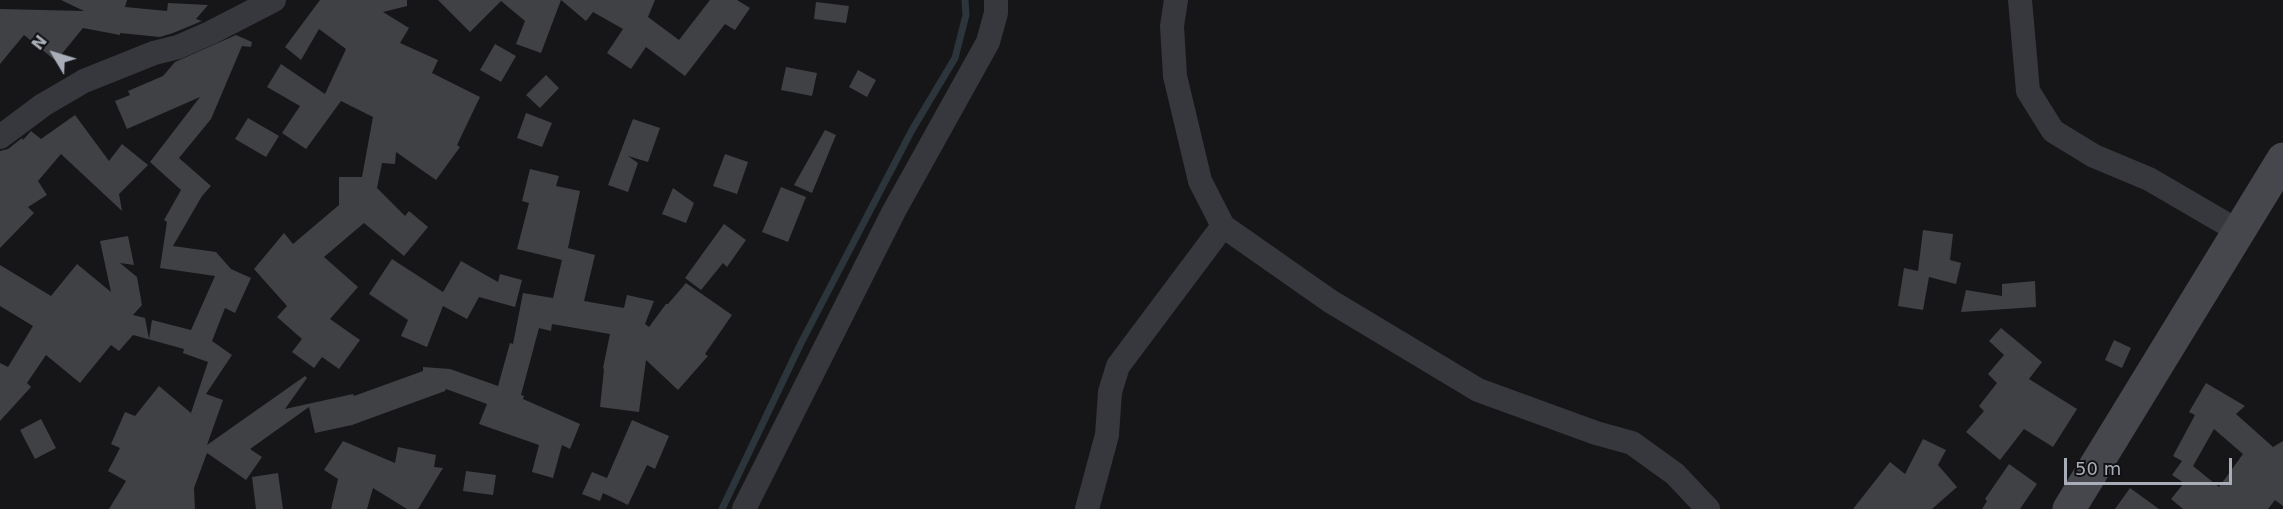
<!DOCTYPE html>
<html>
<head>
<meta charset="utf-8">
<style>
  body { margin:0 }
  #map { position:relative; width:2283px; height:509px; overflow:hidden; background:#161618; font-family:"DejaVu Sans",sans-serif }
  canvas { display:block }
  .north { position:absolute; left:24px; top:24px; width:60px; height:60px; -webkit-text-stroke:4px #111113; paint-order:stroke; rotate:308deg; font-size:16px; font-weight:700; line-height:24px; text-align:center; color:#a8adb8 }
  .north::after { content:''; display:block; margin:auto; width:21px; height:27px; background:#a8adb8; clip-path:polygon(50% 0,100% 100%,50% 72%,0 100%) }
  .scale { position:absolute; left:2064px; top:458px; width:168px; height:27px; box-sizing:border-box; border:3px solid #a8adb8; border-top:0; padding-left:8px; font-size:18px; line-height:21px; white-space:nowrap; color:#a8adb8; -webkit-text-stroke:4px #111113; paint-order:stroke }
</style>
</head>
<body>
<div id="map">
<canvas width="2283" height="509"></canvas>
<div class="north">N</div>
<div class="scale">50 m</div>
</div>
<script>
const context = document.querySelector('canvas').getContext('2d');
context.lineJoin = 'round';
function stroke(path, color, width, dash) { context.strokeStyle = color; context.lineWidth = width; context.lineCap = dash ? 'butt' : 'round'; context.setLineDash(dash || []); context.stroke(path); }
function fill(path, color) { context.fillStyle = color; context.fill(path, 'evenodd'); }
stroke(new Path2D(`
  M 722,509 L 801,343 L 912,130 L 955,58 L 966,15 L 965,0`), '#2c353c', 7);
fill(new Path2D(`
  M 61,0 L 127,0 L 125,7 L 167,11 L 168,3 L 208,5 L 196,19 L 202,21 L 173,33 L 160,37 L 120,33 L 120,35 L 83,28 L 56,61 L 24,35 L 0,64 L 0,9 L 84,11 Z
  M 320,0 L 407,0 L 407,6 L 383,12 L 409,28 L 400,43 L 438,60 L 432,73 L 480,97 L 457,145 L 460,147 L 436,180 L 396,152 L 395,164 L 382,163 L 377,188 L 405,216 L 409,211 L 428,227 L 404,256 L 364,223 L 324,257 L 358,287 L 330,319 L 360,340 L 339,369 L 322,357 L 314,368 L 292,352 L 302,339 L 277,317 L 287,306 L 254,269 L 284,233 L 293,244 L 339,205 L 339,177 L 362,177 L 373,117 L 341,101 L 306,149 L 282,133 L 300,106 L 267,87 L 281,64 L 325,94 L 346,49 L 319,29 L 301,60 L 285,47 Z
  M 438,0 L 561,0 L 541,53 L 516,44 L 525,21 L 501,1 L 470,32 Z
  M 561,0 L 655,0 L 648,17 L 679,40 L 710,0 L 737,0 L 750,8 L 735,30 L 725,24 L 685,76 L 646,47 L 631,69 L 607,53 L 623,29 L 593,12 L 586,21 Z
  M 816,2 L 849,6 L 846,23 L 814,19 Z
  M 236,35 L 252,42 L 251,47 L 242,46 L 211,119 L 179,158 L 211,186 L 202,196 L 173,246 L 216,252 L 231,269 L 251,278 L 235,313 L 225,308 L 212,341 L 232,355 L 206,394 L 223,400 L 207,445 L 305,376 L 307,378 L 285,409 L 353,394 L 354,396 L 423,371 L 423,367 L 450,369 L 498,386 L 510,343 L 513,344 L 523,293 L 553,298 L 562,260 L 517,249 L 529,203 L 522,201 L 530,169 L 559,176 L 556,186 L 580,191 L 568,248 L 595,255 L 584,301 L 624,308 L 627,295 L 654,301 L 645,324 L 649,327 L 666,304 L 668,304 L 686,283 L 732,315 L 705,354 L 708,356 L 678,390 L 646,360 L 639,412 L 600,407 L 604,369 L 603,368 L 610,334 L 552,324 L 551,331 L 539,328 L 521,395 L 524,396 L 523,399 L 580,424 L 570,449 L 562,445 L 553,478 L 532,472 L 539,445 L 479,424 L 487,404 L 446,389 L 445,391 L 352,425 L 315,433 L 309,407 L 250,449 L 262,457 L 246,480 L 207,453 L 194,488 L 195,509 L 109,509 L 126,481 L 108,471 L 120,448 L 111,444 L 125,412 L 135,416 L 159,386 L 191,413 L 208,362 L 183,353 L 184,349 L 133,335 L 119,351 L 111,345 L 80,383 L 46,355 L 27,383 L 31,387 L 0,421 L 0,363 L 8,367 L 33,326 L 0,306 L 0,265 L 51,296 L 77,264 L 111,292 L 100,241 L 128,236 L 134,265 L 120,263 L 137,277 L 142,305 L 133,315 L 145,318 L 149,339 L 152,320 L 191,330 L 215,276 L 160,268 L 167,222 L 164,220 L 181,190 L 150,162 L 200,97 L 127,129 L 115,101 L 130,95 L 128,91 L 163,76 L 175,62 Z
  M 495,44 L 516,56 L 501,82 L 480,70 Z
  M 786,67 L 817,73 L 812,96 L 781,90 Z
  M 858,70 L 876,80 L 867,97 L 849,87 Z
  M 546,75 L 559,88 L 540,108 L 526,95 Z
  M 526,113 L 552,123 L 542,147 L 517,138 Z
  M 75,115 L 109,161 L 122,144 L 148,165 L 119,194 L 122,211 L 61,154 L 38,181 L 47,195 L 28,207 L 34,213 L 0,248 L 0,151 L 8,149 L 22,138 L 23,140 L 31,131 L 41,139 Z
  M 248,118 L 279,136 L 266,157 L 235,139 Z
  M 633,119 L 660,128 L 648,162 L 628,156 L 638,163 L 628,192 L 608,185 Z
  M 825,130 L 836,135 L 812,193 L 794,185 Z
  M 725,154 L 748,162 L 737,194 L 713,186 Z
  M 781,187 L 806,197 L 788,242 L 762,232 Z
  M 673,188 L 694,203 L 686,223 L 662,214 Z
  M 724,224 L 746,240 L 727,267 L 723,263 L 701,290 L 685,278 Z
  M 1923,230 L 1953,234 L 1950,260 L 1961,263 L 1956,284 L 1929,277 L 1923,310 L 1898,306 L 1904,268 L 1918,271 Z
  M 392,259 L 443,292 L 461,261 L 498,282 L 500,274 L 522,280 L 515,307 L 479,297 L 467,319 L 443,306 L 427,347 L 401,336 L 408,320 L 369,294 Z
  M 2035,281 L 2036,307 L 1961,312 L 1966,290 L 2002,296 L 2002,284 Z
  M 2001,328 L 2042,362 L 2029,379 L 2077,409 L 2053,447 L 2024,429 L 2000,460 L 1966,432 L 1984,411 L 1979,406 L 1997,383 L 1988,374 L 2004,355 L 1989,341 Z
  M 2114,340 L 2131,348 L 2122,368 L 2105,360 Z
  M 2206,383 L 2245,406 L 2236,414 L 2273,447 L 2283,441 L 2283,506 L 2275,500 L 2268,509 L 2183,509 L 2171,499 L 2184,483 L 2172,475 L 2182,461 L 2173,456 L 2195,415 L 2189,412 ZM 2214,429 L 2243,454 L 2219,487 L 2193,466 Z
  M 41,419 L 56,448 L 35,459 L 20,430 Z
  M 632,420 L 669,436 L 655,469 L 647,465 L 628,505 L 603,493 L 600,501 L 582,494 L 592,472 L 607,478 Z
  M 1923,439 L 1946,450 L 1938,465 L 1957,487 L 1932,509 L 1853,509 L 1890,462 L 1905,474 Z
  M 343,441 L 395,463 L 398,447 L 436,455 L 434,467 L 443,468 L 418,509 L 407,509 L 373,488 L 367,509 L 331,509 L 338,479 L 324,470 Z
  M 2009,464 L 2037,484 L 2020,509 L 1982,509 L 1987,501 L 1985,499 Z
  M 466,471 L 496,475 L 493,495 L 463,491 Z
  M 278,473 L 283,509 L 256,509 L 252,477 Z
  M 2130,488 L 2159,509 L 2115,509 Z`), '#404145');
stroke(new Path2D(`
  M 1176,0 L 1172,26 L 1175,76 L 1200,181 L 1223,226 L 1330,301 L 1478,390 L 1596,433 L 1632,443 L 1675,474 L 1708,509
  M 2020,0 L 2028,91 L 2053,131 L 2094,156 L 2149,179 L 2240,232
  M 0,137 L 43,105 L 84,81 L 154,53 L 178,47 L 210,33 L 274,0
  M 744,509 L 894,211 L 988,42 L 996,13 L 996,0
  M 1087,509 L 1107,435 L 1110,392 L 1118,366 L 1223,226`), '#37383d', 24);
stroke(new Path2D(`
  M 2069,509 L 2283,159`), '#45474d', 33);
</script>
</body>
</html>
